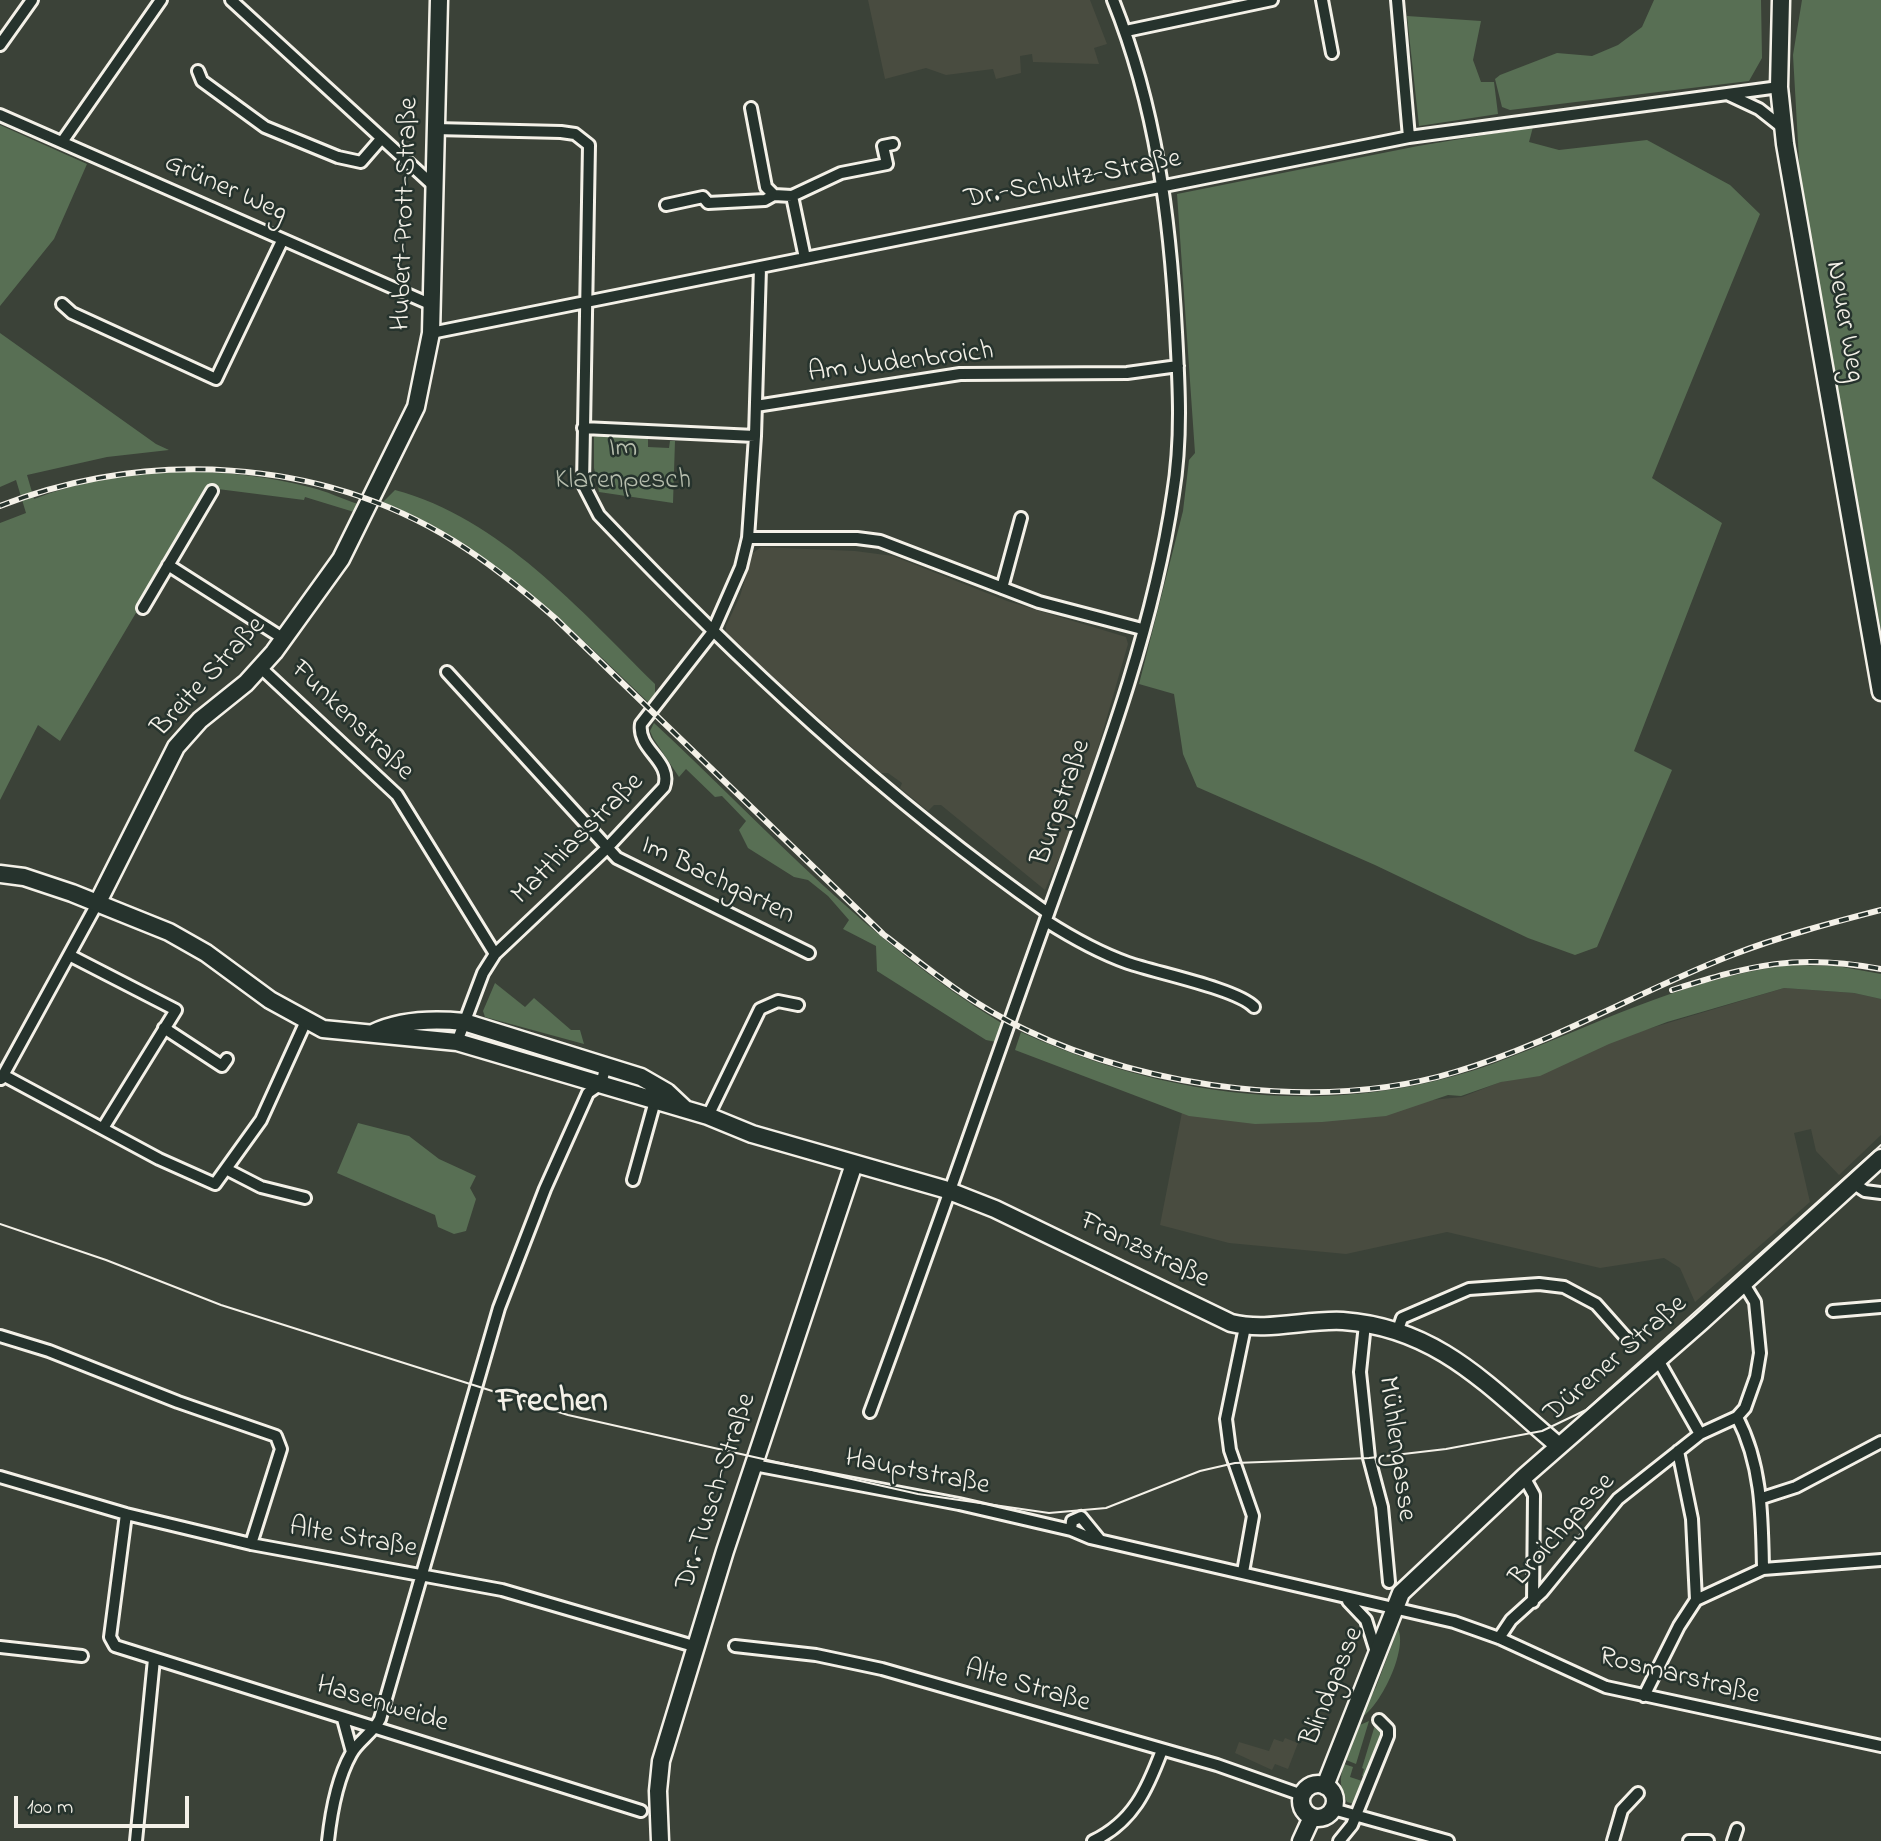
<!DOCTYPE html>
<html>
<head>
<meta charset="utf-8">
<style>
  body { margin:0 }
  #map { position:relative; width:1881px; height:1841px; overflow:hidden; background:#3b4238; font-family:"Indie Flower",sans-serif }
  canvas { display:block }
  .scale { position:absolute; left:14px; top:1796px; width:175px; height:32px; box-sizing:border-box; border:4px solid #f4f1e8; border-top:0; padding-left:9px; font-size:21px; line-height:24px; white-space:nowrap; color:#f4f1e8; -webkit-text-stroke:5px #26332d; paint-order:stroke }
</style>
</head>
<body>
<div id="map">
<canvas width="1881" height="1841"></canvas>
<div class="scale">100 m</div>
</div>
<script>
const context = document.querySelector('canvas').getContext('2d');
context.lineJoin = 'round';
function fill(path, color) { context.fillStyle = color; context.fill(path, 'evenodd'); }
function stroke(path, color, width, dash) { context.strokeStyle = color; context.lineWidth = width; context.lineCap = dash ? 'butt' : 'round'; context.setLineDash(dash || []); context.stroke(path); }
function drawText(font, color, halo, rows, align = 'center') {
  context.font = font + ' "Indie Flower",sans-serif'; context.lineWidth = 5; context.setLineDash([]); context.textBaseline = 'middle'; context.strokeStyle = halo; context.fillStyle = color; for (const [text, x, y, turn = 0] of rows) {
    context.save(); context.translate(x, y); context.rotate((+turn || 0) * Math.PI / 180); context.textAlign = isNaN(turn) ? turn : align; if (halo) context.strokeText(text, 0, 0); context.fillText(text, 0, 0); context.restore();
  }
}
fill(new Path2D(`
  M 868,0 L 1090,0 L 1107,44 L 1094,48 L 1099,64 L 1033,62 L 1032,54 L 1020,56 L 1021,73 L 996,79 L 993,69 L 946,75 L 926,68 L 885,79 Z
  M 761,547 L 855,551 L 893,556 L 1007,601 L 1126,637 L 1128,644 L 1092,769 L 1074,823 L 1045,890 L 941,805 L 934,805 L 928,811 L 900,788 L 902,783 L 888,773 L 881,773 L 726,635 L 726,626 L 740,596 L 753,553 Z
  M 1784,988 L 1854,993 L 1881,999 L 1881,1135 L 1839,1175 L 1816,1151 L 1811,1129 L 1794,1133 L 1810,1202 L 1695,1302 L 1680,1268 L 1664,1258 L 1600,1268 L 1447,1232 L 1346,1254 L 1229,1243 L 1160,1225 L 1184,1102 L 1329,1110 L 1462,1097 L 1598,1044 Z
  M 1285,1738 L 1298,1743 L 1288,1769 L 1275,1764 L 1272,1770 L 1235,1753 L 1239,1742 L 1269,1751 L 1274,1739 L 1283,1742 Z`), '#494c40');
fill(new Path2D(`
  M 1654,0 L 1761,0 L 1762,58 L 1749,81 L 1510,110 L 1502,107 L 1495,79 L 1500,75 L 1557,53 L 1592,56 L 1618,45 L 1642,27 Z
  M 1802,0 L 1881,0 L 1881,631 L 1800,178 L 1793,55 Z
  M 1407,16 L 1481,21 L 1473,60 L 1481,82 L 1494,82 L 1498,114 L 1419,126 Z
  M 0,125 L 87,164 L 54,239 L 0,306 Z
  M 1533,127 L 1529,142 L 1559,150 L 1647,140 L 1730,185 L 1760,214 L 1652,478 L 1722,523 L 1634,751 L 1672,770 L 1597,947 L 1575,955 L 1528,938 L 1375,865 L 1197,787 L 1183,754 L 1174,694 L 1139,684 L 1183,511 L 1189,460 L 1195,453 L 1177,194 L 1418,146 Z
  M 0,333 L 156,444 L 169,450 L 107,457 L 27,475 L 34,499 C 118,466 222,464 309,487 C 327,491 342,499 358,504 L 354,512 L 305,497 L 304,500 L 210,488 L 60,741 L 38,725 L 0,800 L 0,523 L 26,513 L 16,480 L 0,487 Z
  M 598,436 L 648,437 L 648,447 L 669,448 L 670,441 L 675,441 L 673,503 L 599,492 L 594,468 L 594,437 Z
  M 395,490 C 500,518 580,610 655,684 L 655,696 L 649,703 C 569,626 488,545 383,502 Z
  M 654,723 C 769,830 867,942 1003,1024 L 996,1042 L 986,1040 L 877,971 L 876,946 L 843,929 L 849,920 L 828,896 L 808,880 L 794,877 L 748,848 L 739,830 L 746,821 L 722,796 L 715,797 L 686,769 L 679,777 L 653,738 L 650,731 Z
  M 1790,965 L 1837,966 L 1881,974 L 1881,999 L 1854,993 L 1784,988 L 1667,1022 L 1609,1044 L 1540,1076 L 1501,1082 L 1461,1096 L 1448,1095 L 1386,1116 L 1322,1122 L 1255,1124 L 1189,1116 L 1015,1050 L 1021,1032 C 1169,1100 1339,1120 1495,1063 C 1592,1027 1686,977 1790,965 Z
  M 495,983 L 525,1007 L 534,998 L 571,1030 L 580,1030 L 584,1044 L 485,1017 L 483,1011 Z
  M 473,1033 L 595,1070 L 594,1072 L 591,1073 L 471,1039 L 469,1035 Z
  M 358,1123 L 409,1136 L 439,1159 L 476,1176 L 470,1188 L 476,1199 L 466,1231 L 454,1234 L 438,1227 L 435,1215 L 337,1173 Z
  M 1398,1629 C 1408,1649 1380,1709 1359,1719 L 1376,1687 Z
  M 1369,1721 L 1356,1764 L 1346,1760 L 1360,1725 Z
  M 1375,1725 L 1383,1733 L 1366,1779 L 1362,1776 L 1364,1769 L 1362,1768 Z
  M 1344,1764 L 1353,1767 L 1350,1777 L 1365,1782 L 1354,1804 L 1347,1802 C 1340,1787 1339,1780 1344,1764 Z`), '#586f54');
const street = new Path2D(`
  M 231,0 L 435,187
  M 1322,0 L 1332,53
  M 1397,0 L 1409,137
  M 1126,31 L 1272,0
  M 0,45 L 32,0
  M 198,71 L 202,81 L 265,127 L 338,157 L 361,162 L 381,139
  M 1727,94 L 1759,109 L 1783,128
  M 751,108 L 766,187 L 774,195 L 792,196 L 805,258
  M 0,115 L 432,305
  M 435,129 L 561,132 L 575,134 L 589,145 L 583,484 L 599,515 C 737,660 884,798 1048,913
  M 62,142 L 161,0
  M 792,196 L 841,173 L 887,164 L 883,146 L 893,144
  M 666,205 L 703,197 L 708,203 L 765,200 L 774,195
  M 62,304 L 72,313 L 216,379 L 282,241
  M 431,333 L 1409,137 L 1779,87
  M 756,406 L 960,374 L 1127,373 L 1178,366
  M 583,428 L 755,436
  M 748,538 L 857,538 L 880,541 L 1039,602 L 1142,629
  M 168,565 L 284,639
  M 1002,588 L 1021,518
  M 143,608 L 212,491
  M 260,667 L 397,795 L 495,954
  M 447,672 L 617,858 L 809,953
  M 1046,921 C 1071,937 1100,953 1128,963 C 1157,973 1237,989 1254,1007
  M 69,955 L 176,1010 L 103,1128
  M 164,1028 L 222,1066 L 227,1059
  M 457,1042 L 483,973 L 495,954 L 606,849 L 664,787 C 673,761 637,750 641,724 L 712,633 L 741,567 L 748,538 L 755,436 L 760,268
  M 3,1075 L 159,1159 L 215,1184 L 261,1120 L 306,1021
  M 1,1079 L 98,902
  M 708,1116 L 760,1009 L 778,1001 L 798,1005
  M 226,1169 L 261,1187 L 305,1198
  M 633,1180 L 655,1101
  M 1853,1183 L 1865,1191 L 1881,1193
  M 1833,1311 L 1881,1307
  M 1365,1324 L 1360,1372 L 1369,1458 L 1382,1507 L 1389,1582
  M 1398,1330 L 1402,1318 L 1469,1289 L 1539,1284 L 1564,1287 L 1596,1304 L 1628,1340
  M 0,1336 L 49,1351 L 178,1402 L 276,1436 L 281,1449 L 251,1544
  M 1658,1360 L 1700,1434
  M 870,1412 C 932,1245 989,1078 1049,911 C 1098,775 1152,637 1173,494 C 1182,440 1179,386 1176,332 C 1170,218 1156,107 1113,0
  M 1737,1417 C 1762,1465 1762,1516 1763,1569
  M 1678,1451 L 1692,1519 L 1696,1600
  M 754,1465 L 959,1504 L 1071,1530 L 1090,1538 L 1454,1622 L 1499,1638 L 1606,1687 L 1881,1746
  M 0,1477 L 126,1514 L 251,1544 L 502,1590 L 697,1647
  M 1524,1477 L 1534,1495 L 1533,1602
  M 1762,1498 L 1796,1487 L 1881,1442
  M 126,1514 L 110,1637 L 115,1646 L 641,1811
  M 1071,1530 L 1072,1521 L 1081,1517 L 1099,1539
  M 1243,1572 L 1253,1516 L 1230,1450 L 1226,1419 L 1245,1327
  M 1348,1601 L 1366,1620 L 1376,1652
  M 1499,1638 L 1511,1620 L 1542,1592 L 1618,1499 L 1700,1434 L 1737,1417 L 1745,1408 L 1756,1377 L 1760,1353 L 1755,1302 L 1744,1284
  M 735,1646 L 816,1655 L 882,1669 L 1217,1765 L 1302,1795
  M 0,1647 L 82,1656
  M 1644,1696 L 1679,1626 L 1696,1600 L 1763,1569 L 1881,1560
  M 343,1719 L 352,1752
  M 1333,1809 L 1448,1841
  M 136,1841 L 154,1659
  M 328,1841 C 331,1813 337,1779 351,1754 C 358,1741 373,1733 380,1719 L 499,1308 L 545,1189 L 588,1093 L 601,1084 L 606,1065
  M 1093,1841 C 1133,1822 1147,1790 1162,1750
  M 1339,1841 L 1352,1825 L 1388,1736 L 1388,1729 L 1379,1720
  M 1613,1841 L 1622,1810 L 1638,1793
  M 1689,1841 L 1708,1841
  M 1733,1841 L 1737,1829`);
const secondary = new Path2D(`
  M 1781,0 L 1779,87 L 1785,144 L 1881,692
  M 0,874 L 24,877 L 72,893 L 169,932 L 206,953 L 270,1000 L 323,1029 L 457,1042 L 708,1116 L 752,1134 L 944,1189 L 995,1209 L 1231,1323 C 1268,1332 1306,1319 1343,1321 C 1439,1328 1490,1388 1559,1446
  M 98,902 L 176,747 L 200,720 L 246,683 L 274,652 L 341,559 L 416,407 L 431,333 L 439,0
  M 373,1033 C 400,1020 434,1019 464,1022 L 641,1077 L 667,1092 L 684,1108
  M1301 1801a17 17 0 1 1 34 0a17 17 0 1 1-34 0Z
  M 1325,1786 L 1401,1593 L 1524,1477 L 1701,1322 L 1881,1158
  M 660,1841 L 658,1791 L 661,1761 L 725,1551 L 854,1164
  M 1301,1841 L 1312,1817`);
stroke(street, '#f4f1e8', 16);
stroke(secondary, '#f4f1e8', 21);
stroke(street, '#26332d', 10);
stroke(secondary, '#26332d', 16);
stroke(new Path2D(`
  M 0,1224 L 106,1260 L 221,1305 L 568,1415 L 918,1494 L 1049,1513 L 1106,1508 L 1200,1471 L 1235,1463 L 1369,1458 L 1446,1449 L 1542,1431 L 1586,1410 L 1881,1145`), '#f4f1e8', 2);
const rail = new Path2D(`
  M 0,506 C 147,449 318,457 454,541 C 491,564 523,590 555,618 L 883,934 C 929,970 973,1005 1026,1030 C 1149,1089 1323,1112 1455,1072 C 1551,1044 1639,991 1732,955 C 1781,936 1831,923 1881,910
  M 1672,990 C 1752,965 1796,953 1881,969`);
stroke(rail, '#f4f1e8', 6);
stroke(rail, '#26332d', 3.5, [10]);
drawText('28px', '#f4f1e8', '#26332d', [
  ["Dr.-Schultz-Straße",1073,181,-11],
  ["Grüner Weg",225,190,24],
  ["Hubert-Prott-Straße",407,214,-88],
  ["Neuer Weg",1843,322,80],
  ["Am Judenbroich",901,364,-7],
  ["Breite Straße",210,678,-47],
  ["Funkenstraße",351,722,44],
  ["Burgstraße",1063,803,-71],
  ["Matthiasstraße",579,840,-45],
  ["Im Bachgarten",717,882,26],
  ["Franzstraße",1144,1252,26],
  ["Dürener Straße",1617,1360,-41],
  ["Mühlengasse",1395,1449,82],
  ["Hauptstraße",917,1474,11],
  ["Dr.-Tusch-Straße",718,1492,-72],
  ["Broichgasse",1564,1531,-48],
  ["Alte Straße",353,1540,10],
  ["Rosmarstraße",1679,1678,14],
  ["Blindgasse",1334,1687,-68],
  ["Alte Straße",1027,1688,16],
  ["Hasenweide",382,1706,17]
]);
drawText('28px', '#b6bdad', '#26332d', [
  ["Im",623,450],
  ["Klarenpesch",623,482]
]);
drawText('bold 35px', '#f4f1e8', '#26332d', [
  ["Frechen",552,1404]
]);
</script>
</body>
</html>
